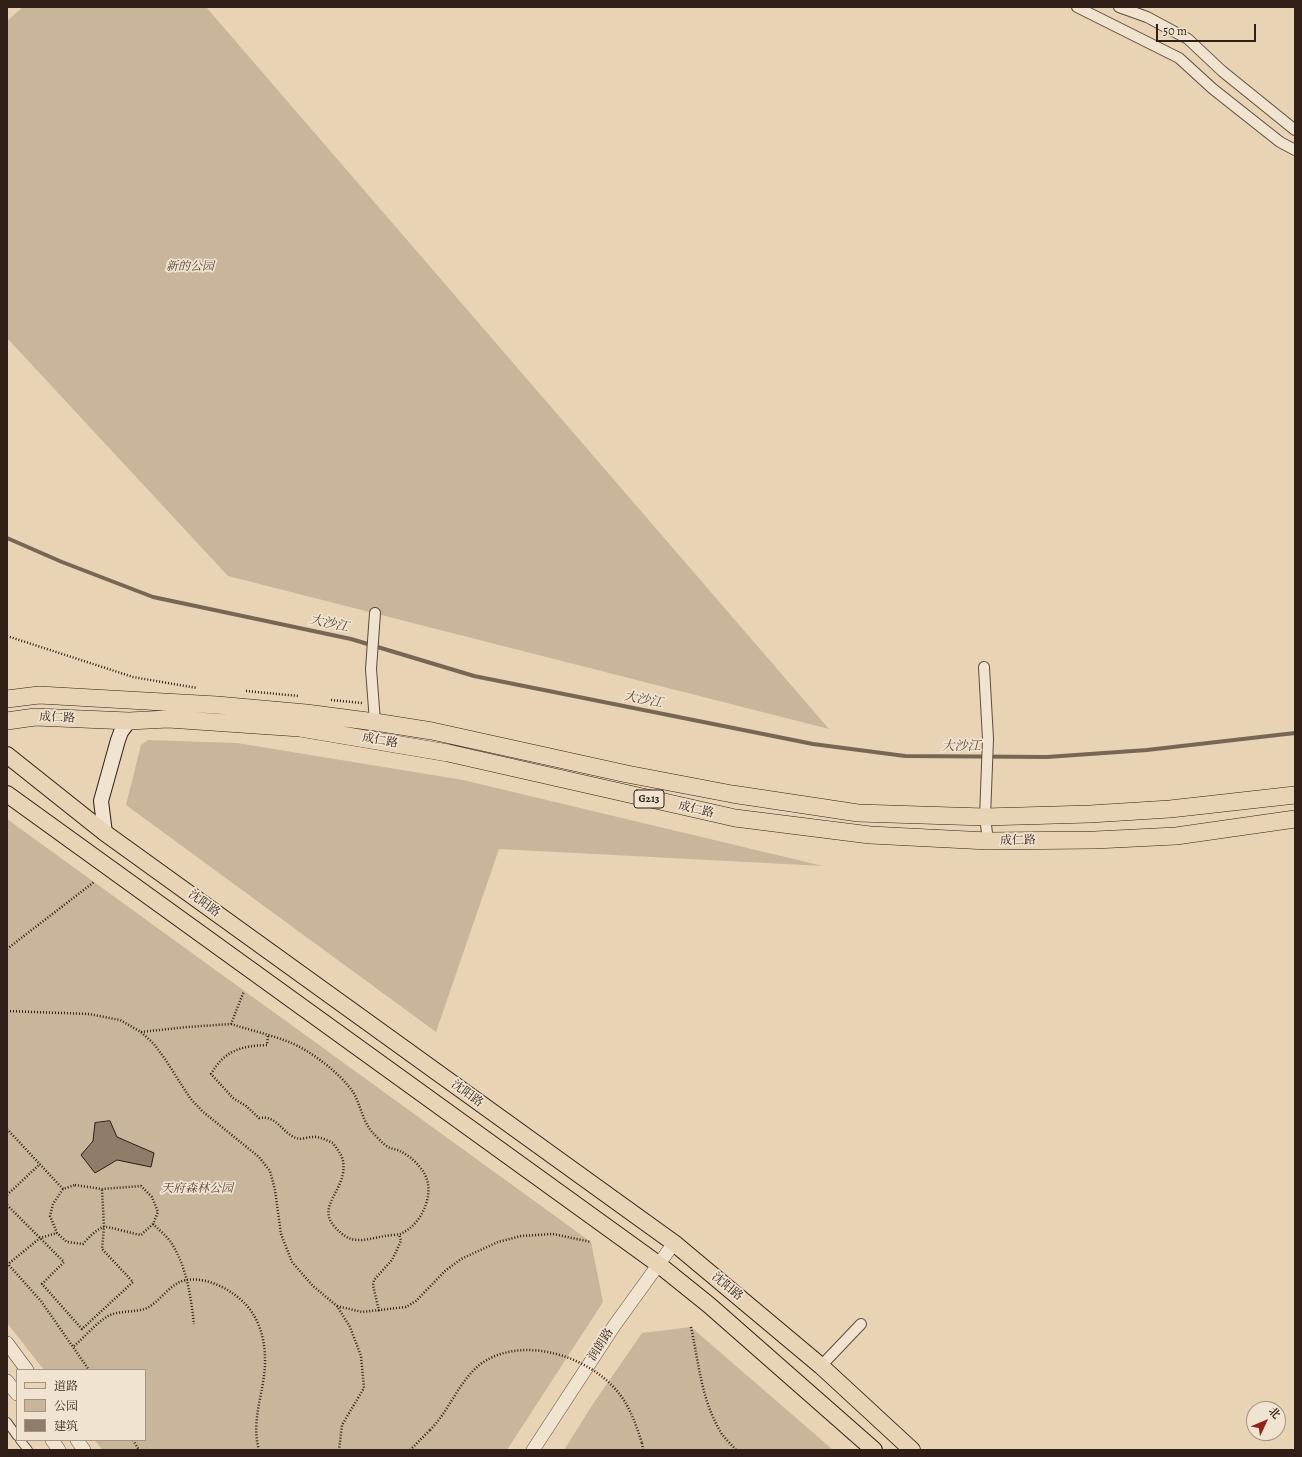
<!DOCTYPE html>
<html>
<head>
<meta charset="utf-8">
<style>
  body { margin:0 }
  #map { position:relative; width:1302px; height:1457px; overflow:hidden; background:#e8d4b5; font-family:Alegreya,"Noto Serif SC",serif }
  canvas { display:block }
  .frame { position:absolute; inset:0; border:8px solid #2f1f17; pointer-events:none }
  .legend { position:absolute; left:16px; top:1369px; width:130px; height:72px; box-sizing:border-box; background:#f0e3cf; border:1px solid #a39585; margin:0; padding:5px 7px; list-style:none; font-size:12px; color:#2f1f17 }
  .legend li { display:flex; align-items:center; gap:8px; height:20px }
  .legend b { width:20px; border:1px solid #a39585 }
  .north { position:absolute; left:1246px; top:1401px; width:40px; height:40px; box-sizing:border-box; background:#f0e3cf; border:1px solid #a39585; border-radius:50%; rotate:46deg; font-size:11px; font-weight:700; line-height:16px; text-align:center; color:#2f1f17 }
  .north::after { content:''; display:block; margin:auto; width:14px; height:18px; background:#8f2418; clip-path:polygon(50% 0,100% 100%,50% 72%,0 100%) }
  .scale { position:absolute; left:1156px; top:24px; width:100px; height:18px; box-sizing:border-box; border:2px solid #2f1f17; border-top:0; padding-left:5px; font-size:12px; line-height:14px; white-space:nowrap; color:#2f1f17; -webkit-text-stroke:3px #f0e3cf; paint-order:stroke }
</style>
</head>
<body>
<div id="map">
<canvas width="1302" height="1457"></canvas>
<div class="frame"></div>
<ul class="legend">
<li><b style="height:5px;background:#e8d4b5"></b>道路</li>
<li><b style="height:11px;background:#c9b59a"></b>公园</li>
<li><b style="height:11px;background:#8f7d69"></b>建筑</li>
</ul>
<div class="north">北</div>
<div class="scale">50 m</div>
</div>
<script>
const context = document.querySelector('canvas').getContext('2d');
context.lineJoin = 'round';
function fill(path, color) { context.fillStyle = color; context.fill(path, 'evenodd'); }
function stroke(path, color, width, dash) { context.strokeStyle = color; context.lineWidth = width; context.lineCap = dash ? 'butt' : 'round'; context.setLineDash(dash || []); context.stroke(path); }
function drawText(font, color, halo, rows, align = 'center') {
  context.font = font + ' Alegreya,"Noto Serif SC",serif'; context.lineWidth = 3.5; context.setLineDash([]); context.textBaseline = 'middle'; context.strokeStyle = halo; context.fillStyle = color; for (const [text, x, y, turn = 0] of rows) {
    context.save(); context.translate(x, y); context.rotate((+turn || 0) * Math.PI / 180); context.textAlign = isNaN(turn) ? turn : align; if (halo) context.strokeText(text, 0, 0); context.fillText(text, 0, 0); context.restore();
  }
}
fill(new Path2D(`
  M 23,7 L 206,7 L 829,729 L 228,576 L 7,338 L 7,21 Z
  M 148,740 L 237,743 L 463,780 L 823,866 L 499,849 L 436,1032 L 126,805 L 141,745 Z
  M 7,819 L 591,1242 L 603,1302 L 507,1450 L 102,1450 L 95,1440 L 145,1440 L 145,1370 L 44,1370 L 7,1323 Z
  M 691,1327 L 832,1449 L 833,1450 L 564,1450 L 591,1407 L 642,1333 Z`), '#c9b59a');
stroke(new Path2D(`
  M 7,538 L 62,562 L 153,597 L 351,639 L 474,676 L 813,744 L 905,756 L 1047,757 L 1147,750 L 1295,733`), '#786655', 4);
const building = new Path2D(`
  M 110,1121 L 117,1137 L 154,1153 L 151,1167 L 117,1160 L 95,1173 L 81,1155 L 93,1141 L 95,1123 Z`);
fill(building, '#8f7d69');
stroke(building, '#2f1f17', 1);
const pedestrian = new Path2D(`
  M 7,1422 L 17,1436
  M 20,1440 L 28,1450`);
const minor = new Path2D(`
  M 1077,7 L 1179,58 L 1213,89 L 1280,142 L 1295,150
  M 1119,7 L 1147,17 L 1188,39 L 1222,71 L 1295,130
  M 984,667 L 988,739 L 985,817 L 988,841
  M 375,722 L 371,669 L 375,613
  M 821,1366 L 861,1324`);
const tertiary = new Path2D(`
  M 7,1343 L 27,1370
  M 7,1381 L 17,1394
  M 52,1440 L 59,1450
  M 77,1440 L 84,1450
  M 533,1450 L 614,1326 L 674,1243`);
const secondary = new Path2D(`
  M 105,833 L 101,801 L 118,740 L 121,732 L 129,721`);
const primary = new Path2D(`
  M 7,755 L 105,833 L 674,1243 L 821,1366 L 912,1450
  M 7,794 L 658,1264 L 709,1305 L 874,1450`);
const trunk = new Path2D(`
  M 7,699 L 39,695 L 217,705 L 306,713 L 375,722 L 432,731 L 627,774 L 732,794 L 858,813 L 985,817 L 1090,814 L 1170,809 L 1295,795
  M 7,721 L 35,717 L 129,721 L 168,719 L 300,728 L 448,753 L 735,818 L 870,835 L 988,841 L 1095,840 L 1176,836 L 1295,819`);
stroke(pedestrian, '#5d4c3e', 10);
stroke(minor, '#5d4c3e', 12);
stroke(tertiary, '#5d4c3e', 14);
stroke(secondary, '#2f1f17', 16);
stroke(primary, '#2f1f17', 18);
stroke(trunk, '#2f1f17', 18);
stroke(new Path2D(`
  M 7,636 L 133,677 L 197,688
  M 246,691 L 299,696
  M 331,700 L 362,703
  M 7,949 L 94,882
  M 7,1011 L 89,1014 L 120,1020 L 141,1032 L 154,1044 L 165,1059 L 190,1098 L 202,1111 L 259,1157 L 270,1171 L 275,1190 L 281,1234 L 292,1262 L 313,1286 L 337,1306 L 350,1327 L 361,1356 L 364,1388 L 342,1425 L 339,1450
  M 231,1024 C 250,1030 271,1035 289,1042 C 310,1050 341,1074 353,1092 C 361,1105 362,1121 373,1133 C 377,1137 383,1144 388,1147 C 392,1149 396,1149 400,1151 C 412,1157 426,1170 428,1184 C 431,1203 418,1227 400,1234 C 396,1235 390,1235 385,1236 C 362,1240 351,1246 334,1226 C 316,1205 348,1189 343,1161 C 342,1155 337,1149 333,1143 C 326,1140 319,1136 312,1137 C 307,1137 301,1140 296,1138 C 281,1132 277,1115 259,1118 L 246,1106 L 233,1098 L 211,1074 C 225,1050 241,1046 267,1045 L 268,1036
  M 141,1032 L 187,1027 L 231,1024 L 244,991
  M 7,1129 L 63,1189
  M 75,1185 L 102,1189 L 141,1186 L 152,1197 L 158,1212 L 153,1224 L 141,1235 C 133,1234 108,1226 103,1227 C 96,1230 88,1238 83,1244 L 67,1242 L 57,1233 L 50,1216 L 53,1204 L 63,1189 Z
  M 7,1195 L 40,1164
  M 7,1205 L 64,1262 L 42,1284 L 82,1329 L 133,1282 L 102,1249 L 104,1227 L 102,1189
  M 153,1224 C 159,1230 168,1237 172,1244 C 187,1268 191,1298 194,1324
  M 7,1263 L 41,1301 L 89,1370
  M 7,1265 L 40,1238 L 57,1233
  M 337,1306 L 362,1312 L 406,1307 L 416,1301 L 445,1271 L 461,1259 L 498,1242 L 521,1236 L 553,1234 L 591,1242
  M 379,1311 L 373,1285 L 374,1280 L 392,1260 L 401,1241 L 399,1234
  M 691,1327 C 699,1364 701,1398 720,1431 C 724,1438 731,1444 736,1450
  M 74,1346 C 85,1337 96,1323 108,1316 C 119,1310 135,1313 147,1308 C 161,1301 170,1283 186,1280 C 210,1276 241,1294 253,1314 C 261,1326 265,1344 265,1358 C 266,1389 250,1419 259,1450
  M 133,1440 L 139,1450
  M 642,1443 L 643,1450
  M 410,1450 L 430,1430`), '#2f1f17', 2.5, [1, 2]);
stroke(pedestrian, '#f0e3cf', 8);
stroke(minor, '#f0e3cf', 10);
stroke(tertiary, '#f0e3cf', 13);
stroke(secondary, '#f0e3cf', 14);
stroke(primary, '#e8d4b5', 16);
stroke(trunk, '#e8d4b5', 17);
stroke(new Path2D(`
  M 430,1430 C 450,1410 459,1380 482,1363 C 523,1335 588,1356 617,1391 C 630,1406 636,1425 642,1443`), '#2f1f17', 2.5, [1, 2]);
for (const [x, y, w] of [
  [649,799,30]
]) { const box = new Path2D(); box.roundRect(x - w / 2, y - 9, w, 18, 3); context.fillStyle = '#f0e3cf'; context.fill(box); stroke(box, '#2f1f17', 1); }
drawText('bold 11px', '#2f1f17', null, [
  ["G213",649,799]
]);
drawText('italic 12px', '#564438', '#f0e3cf', [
  ["新的公园",190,267],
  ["天府森林公园",197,1189]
]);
drawText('12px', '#2f1f17', '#f0e3cf', [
  ["成仁路",57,718,2],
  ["成仁路",380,741,10],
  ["成仁路",696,810,13],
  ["成仁路",1018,841,-1],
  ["沈阳路",204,904,36],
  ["沈阳路",467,1094,36],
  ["沈阳路",727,1287,40],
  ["润朗路",601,1345,-57]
]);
drawText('italic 13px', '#5a493b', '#f0e3cf', [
  ["大沙江",329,624,12],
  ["大沙江",643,700,11],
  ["大沙江",961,747]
]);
</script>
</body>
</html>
